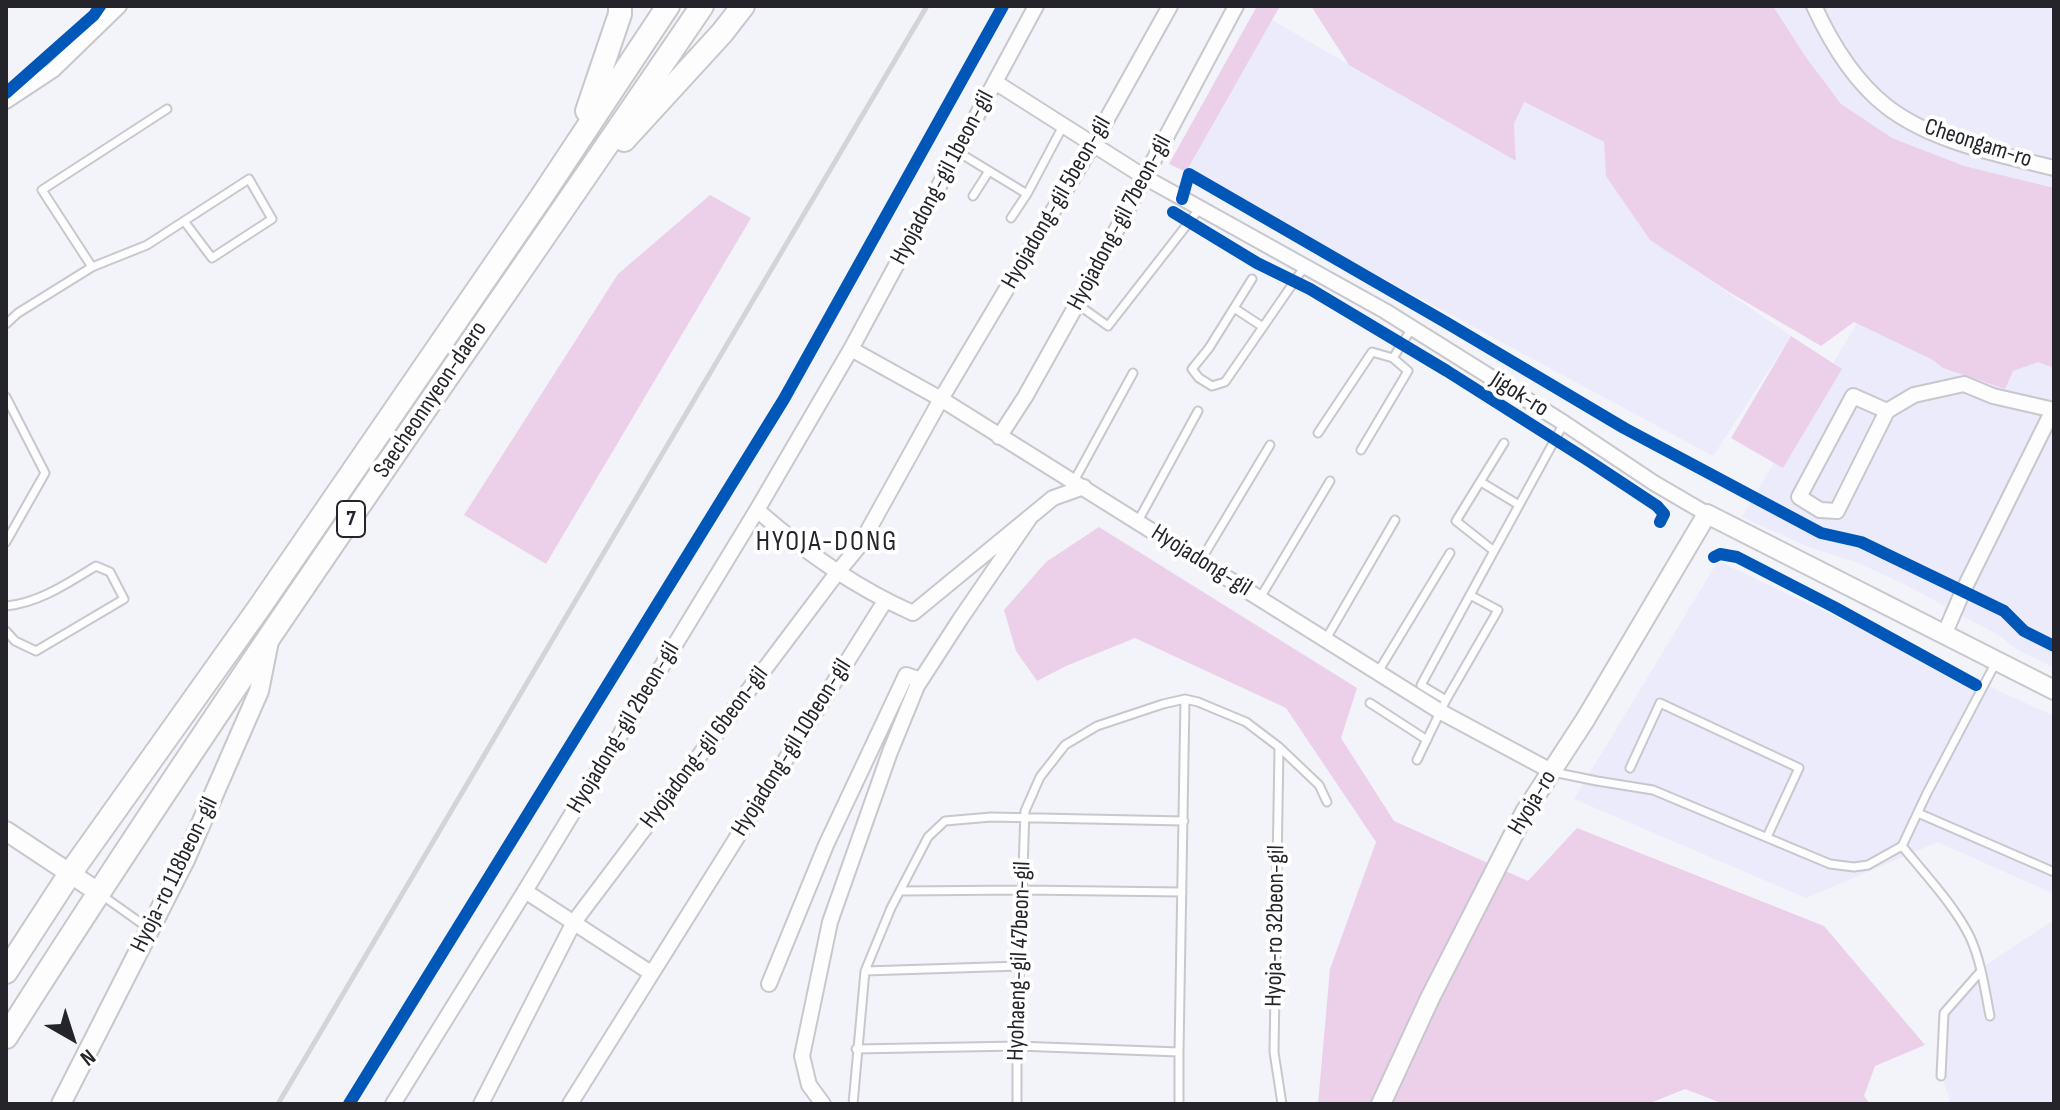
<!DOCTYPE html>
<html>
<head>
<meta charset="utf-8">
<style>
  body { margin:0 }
  #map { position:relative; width:2060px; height:1110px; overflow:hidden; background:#f3f3fa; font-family:"Sofia Sans Condensed",sans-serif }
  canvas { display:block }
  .frame { position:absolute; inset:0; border:8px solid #24242a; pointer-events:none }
  .north { position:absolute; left:32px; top:998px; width:80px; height:80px; -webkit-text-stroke:6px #fff; paint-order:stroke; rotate:141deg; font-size:22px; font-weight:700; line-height:32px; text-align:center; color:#24242a }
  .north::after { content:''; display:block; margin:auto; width:28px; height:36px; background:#24242a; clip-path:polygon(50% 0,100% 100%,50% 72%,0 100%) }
</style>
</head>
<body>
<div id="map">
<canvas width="2060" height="1110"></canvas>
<div class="frame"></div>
<div class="north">N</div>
</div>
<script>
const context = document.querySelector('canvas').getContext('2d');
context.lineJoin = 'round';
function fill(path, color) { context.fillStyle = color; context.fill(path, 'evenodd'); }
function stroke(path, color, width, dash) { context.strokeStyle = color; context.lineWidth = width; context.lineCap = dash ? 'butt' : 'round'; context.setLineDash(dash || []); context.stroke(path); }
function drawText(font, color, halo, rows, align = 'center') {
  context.font = font + ' "Sofia Sans Condensed",sans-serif'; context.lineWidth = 8; context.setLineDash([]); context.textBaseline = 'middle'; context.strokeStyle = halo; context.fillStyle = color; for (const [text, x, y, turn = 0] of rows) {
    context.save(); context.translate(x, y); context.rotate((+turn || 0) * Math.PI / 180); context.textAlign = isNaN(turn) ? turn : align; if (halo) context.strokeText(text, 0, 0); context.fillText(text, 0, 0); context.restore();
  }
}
fill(new Path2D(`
  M 1572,6 L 2054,6 L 2054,667 L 2016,649 L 2000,636 L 1906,585 L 1856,562 L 1811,548 L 1742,517 L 1883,279 Z
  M 1272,20 L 1516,161 L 1514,124 L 1523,102 L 1604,142 L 1607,176 L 1651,240 L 1791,336 L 1713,456 L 1186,172 Z
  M 1718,561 L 1845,621 L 2054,716 L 2054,894 L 1938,842 L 1806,898 L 1574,799 Z
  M 2054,920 L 2054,1104 L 1951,1104 L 1944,1083 L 1947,1012 L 1981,968 Z`), '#ebebfb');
fill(new Path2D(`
  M 1257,6 L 1280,6 L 1186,172 L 1169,164 Z
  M 1311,6 L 1773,6 L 1805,56 L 1841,104 L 1892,138 L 1964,166 L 2054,188 L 2054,368 L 2038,362 L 2013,371 L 2005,389 L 1943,368 L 1933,360 L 1854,322 L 1821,346 L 1729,292 L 1650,240 L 1606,176 L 1604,142 L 1524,102 L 1514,124 L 1516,161 L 1349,65 Z
  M 710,195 L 751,218 L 546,564 L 464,515 L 618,274 Z
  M 1791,336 L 1842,369 L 1783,468 L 1731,438 Z
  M 1099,527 L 1357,688 L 1341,738 L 1394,821 L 1528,881 L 1577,828 L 1824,926 L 1925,1045 L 1875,1066 L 1864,1096 L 1870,1104 L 1724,1104 L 1685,1089 L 1648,1104 L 1318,1104 L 1330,969 L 1376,842 L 1286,708 L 1135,638 L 1066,666 L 1037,681 L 1016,651 L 1004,610 L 1046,562 Z`), '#ecd0ea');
const service = new Path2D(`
  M 958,152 L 1027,194 L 1063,126
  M 973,196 L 989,171
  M 1011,218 L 1027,194
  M 92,267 L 42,190 L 167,109
  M 1252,279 L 1209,348 L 1192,369 L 1199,378 L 1212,386 L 1225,382 L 1305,266
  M 1077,304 L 1108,326 L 1200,208
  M 1234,308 L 1263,327
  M 6,324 L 18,313 L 92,267 L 147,245 L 249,179 L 272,219 L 212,258 L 184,221
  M 6,397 L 45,473 L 6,542
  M 1318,433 L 1372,352 L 1393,358 L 1412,328
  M 1361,450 L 1408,371 L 1393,358
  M 1074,481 L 1133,373
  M 1481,482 L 1519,505
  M 1138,521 L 1198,411
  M 1494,551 L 1456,521 L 1504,443
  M 1201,560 L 1270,445
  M 1260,598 L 1330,481
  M 6,606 C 39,603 68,583 96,566 L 110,572 L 124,599 L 36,651 L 15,641 L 6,631
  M 1326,639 L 1395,520
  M 1378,672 L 1450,553
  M 1446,700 L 1421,685 L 1470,595
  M 1370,703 L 1427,740
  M 1279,747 L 1274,1052 L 1282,1104
  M 1417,760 L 1446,700 L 1498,610 L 1470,595 L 1564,423
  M 1630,768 L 1660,703 L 1799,768 L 1767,837
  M 1553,772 L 1597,781 L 1653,790 L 1830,864 L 1854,867 L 1868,865 L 1902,846 L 1927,793 L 1995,664
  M 1918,813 L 2054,872
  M 1902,846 C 1924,873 1955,906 1970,937 C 1981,961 1985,990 1990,1016
  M 900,891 L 1023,890 L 1182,892
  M 103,896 L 148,928
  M 865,971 L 1020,966
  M 856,1049 L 1017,1046 L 1179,1052 L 1185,699
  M 1941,1076 L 1944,1013 L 1981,971
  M 853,1104 L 865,971 L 891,908 L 928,837 L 945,821 L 991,817 L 1184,821
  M 1017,1104 L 1017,1046 L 1025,811 L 1040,777 L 1065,745 L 1097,726 L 1163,704 L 1185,699 L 1198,702 L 1246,722 L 1279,747 L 1319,785 L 1327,802
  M 1179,1104 L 1179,1052`);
const minor = new Path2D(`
  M 1814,6 C 1831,43 1853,80 1886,106 C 1932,142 1998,154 2054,168
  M 995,82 L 1146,178 L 1385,311 L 1564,423 L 1654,483 L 1707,514
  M 6,101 L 53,70 L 119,6
  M 851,349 L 941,399 L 1441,712 L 1551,771
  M 1887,411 L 1837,511 L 1820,510 L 1799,497 L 1853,396 L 1887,411 L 1914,395 L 1964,384 L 1993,396 L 2054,410
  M 999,437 L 1025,397 L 1077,304 L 1236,6
  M 757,510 C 805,552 854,587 913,613 L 1053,498 L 1084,487
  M 1944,635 L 1963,591 L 2053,410
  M 525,891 L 651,973
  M 769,984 L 826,845 L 906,675 L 921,680
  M 393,1104 L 525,891 L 757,510 L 851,349 L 1036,6
  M 481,1104 L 574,922 L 837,573 L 860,545 L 941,399 L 1093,144 L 1170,6
  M 570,1104 L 885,601
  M 823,1104 L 809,1085 L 802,1056 L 830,922 L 890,752 L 917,686 L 961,618 L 1031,516`);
const tertiary = new Path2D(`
  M 6,831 L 98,892
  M 61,1104 L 185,860 L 259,691 L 269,641
  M 1381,1104 L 1430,998 L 1525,812 L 1585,720 L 1707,514 L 2054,690`);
const primary = new Path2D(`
  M 587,111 L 620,14 L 620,6
  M 624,140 L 722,33 L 743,6
  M 6,972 L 69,875 L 259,608 L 540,199 L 668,6
  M 6,1037 C 228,687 469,349 702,6`);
stroke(service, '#c7c7cd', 11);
stroke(minor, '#c7c7cd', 18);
stroke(tertiary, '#c7c7cd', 22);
stroke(primary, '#c7c7cd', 26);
stroke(service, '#fdfdfe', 7);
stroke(minor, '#fdfdfe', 14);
stroke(tertiary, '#fdfdfe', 18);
stroke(primary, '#fdfdfe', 22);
stroke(new Path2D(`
  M 278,1104 L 927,6`), '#d4d4d6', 5);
stroke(new Path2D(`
  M 6,93 L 94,15 L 100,6
  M 1182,199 L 1189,174 L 1447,323 L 1624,428 L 1821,533 L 1861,542 L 2004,611 L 2024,631 L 2054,646
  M 1173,212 L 1257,263 L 1310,289 L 1447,371 L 1589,461 L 1657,506 L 1664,514 L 1660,522
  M 1714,557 L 1720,554 L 1737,557 L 1834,607 L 1976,685
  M 349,1104 L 784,399 L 1003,6`), '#0057b8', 12);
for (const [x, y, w] of [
  [351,519,28]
]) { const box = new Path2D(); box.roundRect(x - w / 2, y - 18, w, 36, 6); context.fillStyle = '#fff'; context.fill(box); stroke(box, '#24242a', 2); }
drawText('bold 22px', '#24242a', null, [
  ["7",351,519]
]);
drawText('24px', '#24242a', '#fff', [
  ["Cheongam-ro",1978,144,18],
  ["Hyojadong-gil 1beon-gil",943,178,-62],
  ["Hyojadong-gil 5beon-gil",1057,203,-60],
  ["Hyojadong-gil 7beon-gil",1120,223,-62],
  ["Jigok-ro",1519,395,32],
  ["Saecheonnyeon-daero",431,400,-56],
  ["Hyojadong-gil",1201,561,32],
  ["Hyojadong-gil 2beon-gil",624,728,-59],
  ["Hyojadong-gil 6beon-gil",705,748,-53],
  ["Hyojadong-gil 10beon-gil",792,748,-58],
  ["Hyoja-ro",1533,803,-59],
  ["Hyoja-ro 118beon-gil",175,875,-64],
  ["Hyoja-ro 32beon-gil",1276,926,-89],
  ["Hyohaeng-gil 47beon-gil",1020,961,-88]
]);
context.letterSpacing = '2px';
drawText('28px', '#24242a', '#fff', [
  ["HYOJA-DONG",827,543]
]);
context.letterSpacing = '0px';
</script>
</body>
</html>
